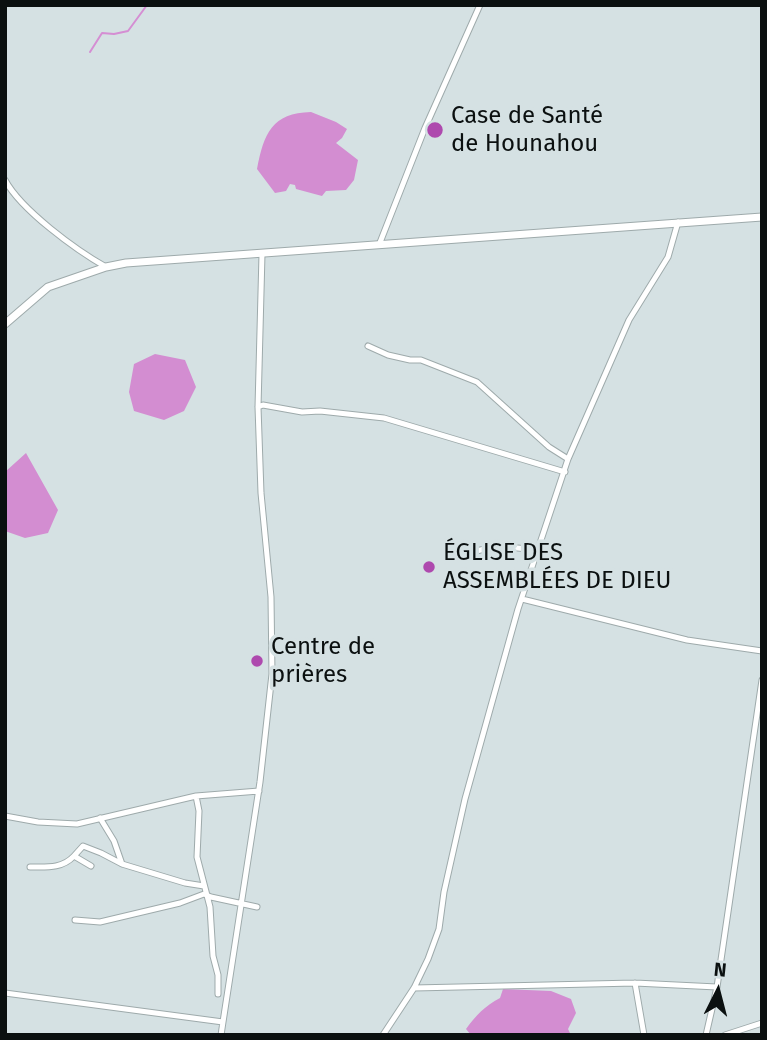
<!DOCTYPE html>
<html>
<head>
<meta charset="utf-8">
<style>
  body { margin:0 }
  #map { position:relative; width:767px; height:1040px; overflow:hidden; background:#d5e1e3; font-family:"Fira Sans",sans-serif }
  canvas { display:block }
  .frame { position:absolute; inset:0; border:7px solid #0b1010; pointer-events:none }
  .north { position:absolute; left:683px; top:956px; width:70px; height:70px; -webkit-text-stroke:5px #d5e1e3; paint-order:stroke; rotate:6deg; font-size:19px; font-weight:700; line-height:28px; text-align:center; color:#0b1010 }
  .north::after { content:''; display:block; margin:auto; width:24px; height:32px; background:#0b1010; clip-path:polygon(50% 0,100% 100%,50% 72%,0 100%) }
</style>
</head>
<body>
<div id="map">
<canvas width="767" height="1040"></canvas>
<div class="frame"></div>
<div class="north">N</div>
</div>
<script>
const context = document.querySelector('canvas').getContext('2d');
context.lineJoin = 'round';
function fill(path, color) { context.fillStyle = color; context.fill(path, 'evenodd'); }
function stroke(path, color, width, dash) { context.strokeStyle = color; context.lineWidth = width; context.lineCap = dash ? 'butt' : 'round'; context.setLineDash(dash || []); context.stroke(path); }
function drawText(font, color, halo, rows, align = 'center') {
  context.font = font + ' "Fira Sans",sans-serif'; context.lineWidth = 7; context.setLineDash([]); context.textBaseline = 'middle'; context.strokeStyle = halo; context.fillStyle = color; for (const [text, x, y, turn = 0] of rows) {
    context.save(); context.translate(x, y); context.rotate((+turn || 0) * Math.PI / 180); context.textAlign = isNaN(turn) ? turn : align; if (halo) context.strokeText(text, 0, 0); context.fillText(text, 0, 0); context.restore();
  }
}
fill(new Path2D(`
  M 311,112 L 336,122 L 347,129 L 342,138 L 336,143 L 358,160 L 354,180 L 346,190 L 326,191 L 322,196 L 296,189 L 295,185 L 290,184 L 286,191 L 275,193 L 257,169 C 264,133 272,113 311,112 Z
  M 155,354 L 185,360 L 196,387 L 184,411 L 164,420 L 134,411 L 129,392 L 134,364 Z
  M 26,453 L 58,510 L 48,533 L 25,538 L 5,531 L 5,472 Z
  M 503,989 L 551,991 L 571,999 L 576,1013 L 568,1029 L 571,1035 L 471,1035 L 466,1029 C 476,1015 485,1006 500,998 Z`), '#d38dd1');
stroke(new Path2D(`
  M 90,52 L 102,33 L 114,34 L 128,31 L 147,5`), '#d58ed3', 2);
const street = new Path2D(`
  M 5,180 C 21,210 76,250 106,267
  M 379,245 L 425,128 L 480,5
  M 368,346 L 388,355 L 410,360 L 421,360 L 477,382 L 549,447 L 568,459
  M 258,407 L 263,405 L 302,412 L 320,411 L 384,418 L 565,472
  M 464,554 L 497,546 L 538,550
  M 522,599 L 687,640 L 762,651
  M 196,796 L 199,811 L 197,857 L 210,907 L 213,956 L 218,975 L 218,994
  M 5,816 L 38,822 L 77,824 L 196,796 L 259,791
  M 100,818 L 114,841 L 122,864 L 185,883 L 204,886
  M 91,866 L 74,856 L 83,846 L 101,853 L 122,864
  M 30,867 C 46,867 62,869 74,856
  M 75,920 L 100,922 L 180,903 L 204,894 L 211,897 L 257,907
  M 635,983 L 644,1035
  M 414,988 L 635,983 L 717,987
  M 5,993 L 223,1022
  M 221,1035 L 260,782 L 272,674 L 271,597 L 261,493 L 258,407 L 262,254
  M 383,1035 L 414,988 L 428,959 L 439,929 L 444,892 L 465,799 L 518,609 L 568,459 L 629,320 L 668,257 L 678,222
  M 706,1035 L 717,987 L 762,680
  M 725,1035 L 762,1023`);
const secondary = new Path2D(`
  M 5,324 L 48,287 L 106,267 L 126,263 L 762,217`);
stroke(street, '#9eaaab', 7);
stroke(secondary, '#9eaaab', 9);
stroke(street, '#fff', 5);
stroke(secondary, '#fff', 7);
for (const [x, y, r, color] of [
  [435,130,9,"#ae49ae"],
  [429,567,7,"#ae49ae"],
  [257,661,7,"#ae49ae"]
]) { const dot = new Path2D(); dot.arc(x, y, r, 0, 2 * Math.PI); context.fillStyle = color; context.fill(dot); stroke(dot, '#d5e1e3', 2.5); }
drawText('24px', '#0b1010', '#d5e1e3', [
  ["Case de Santé",451,116],
  ["de Hounahou",451,144],
  ["ÉGLISE DES",443,553],
  ["ASSEMBLÉES DE DIEU",443,581],
  ["Centre de",271,647],
  ["prières",271,675]
], 'left');
</script>
</body>
</html>
